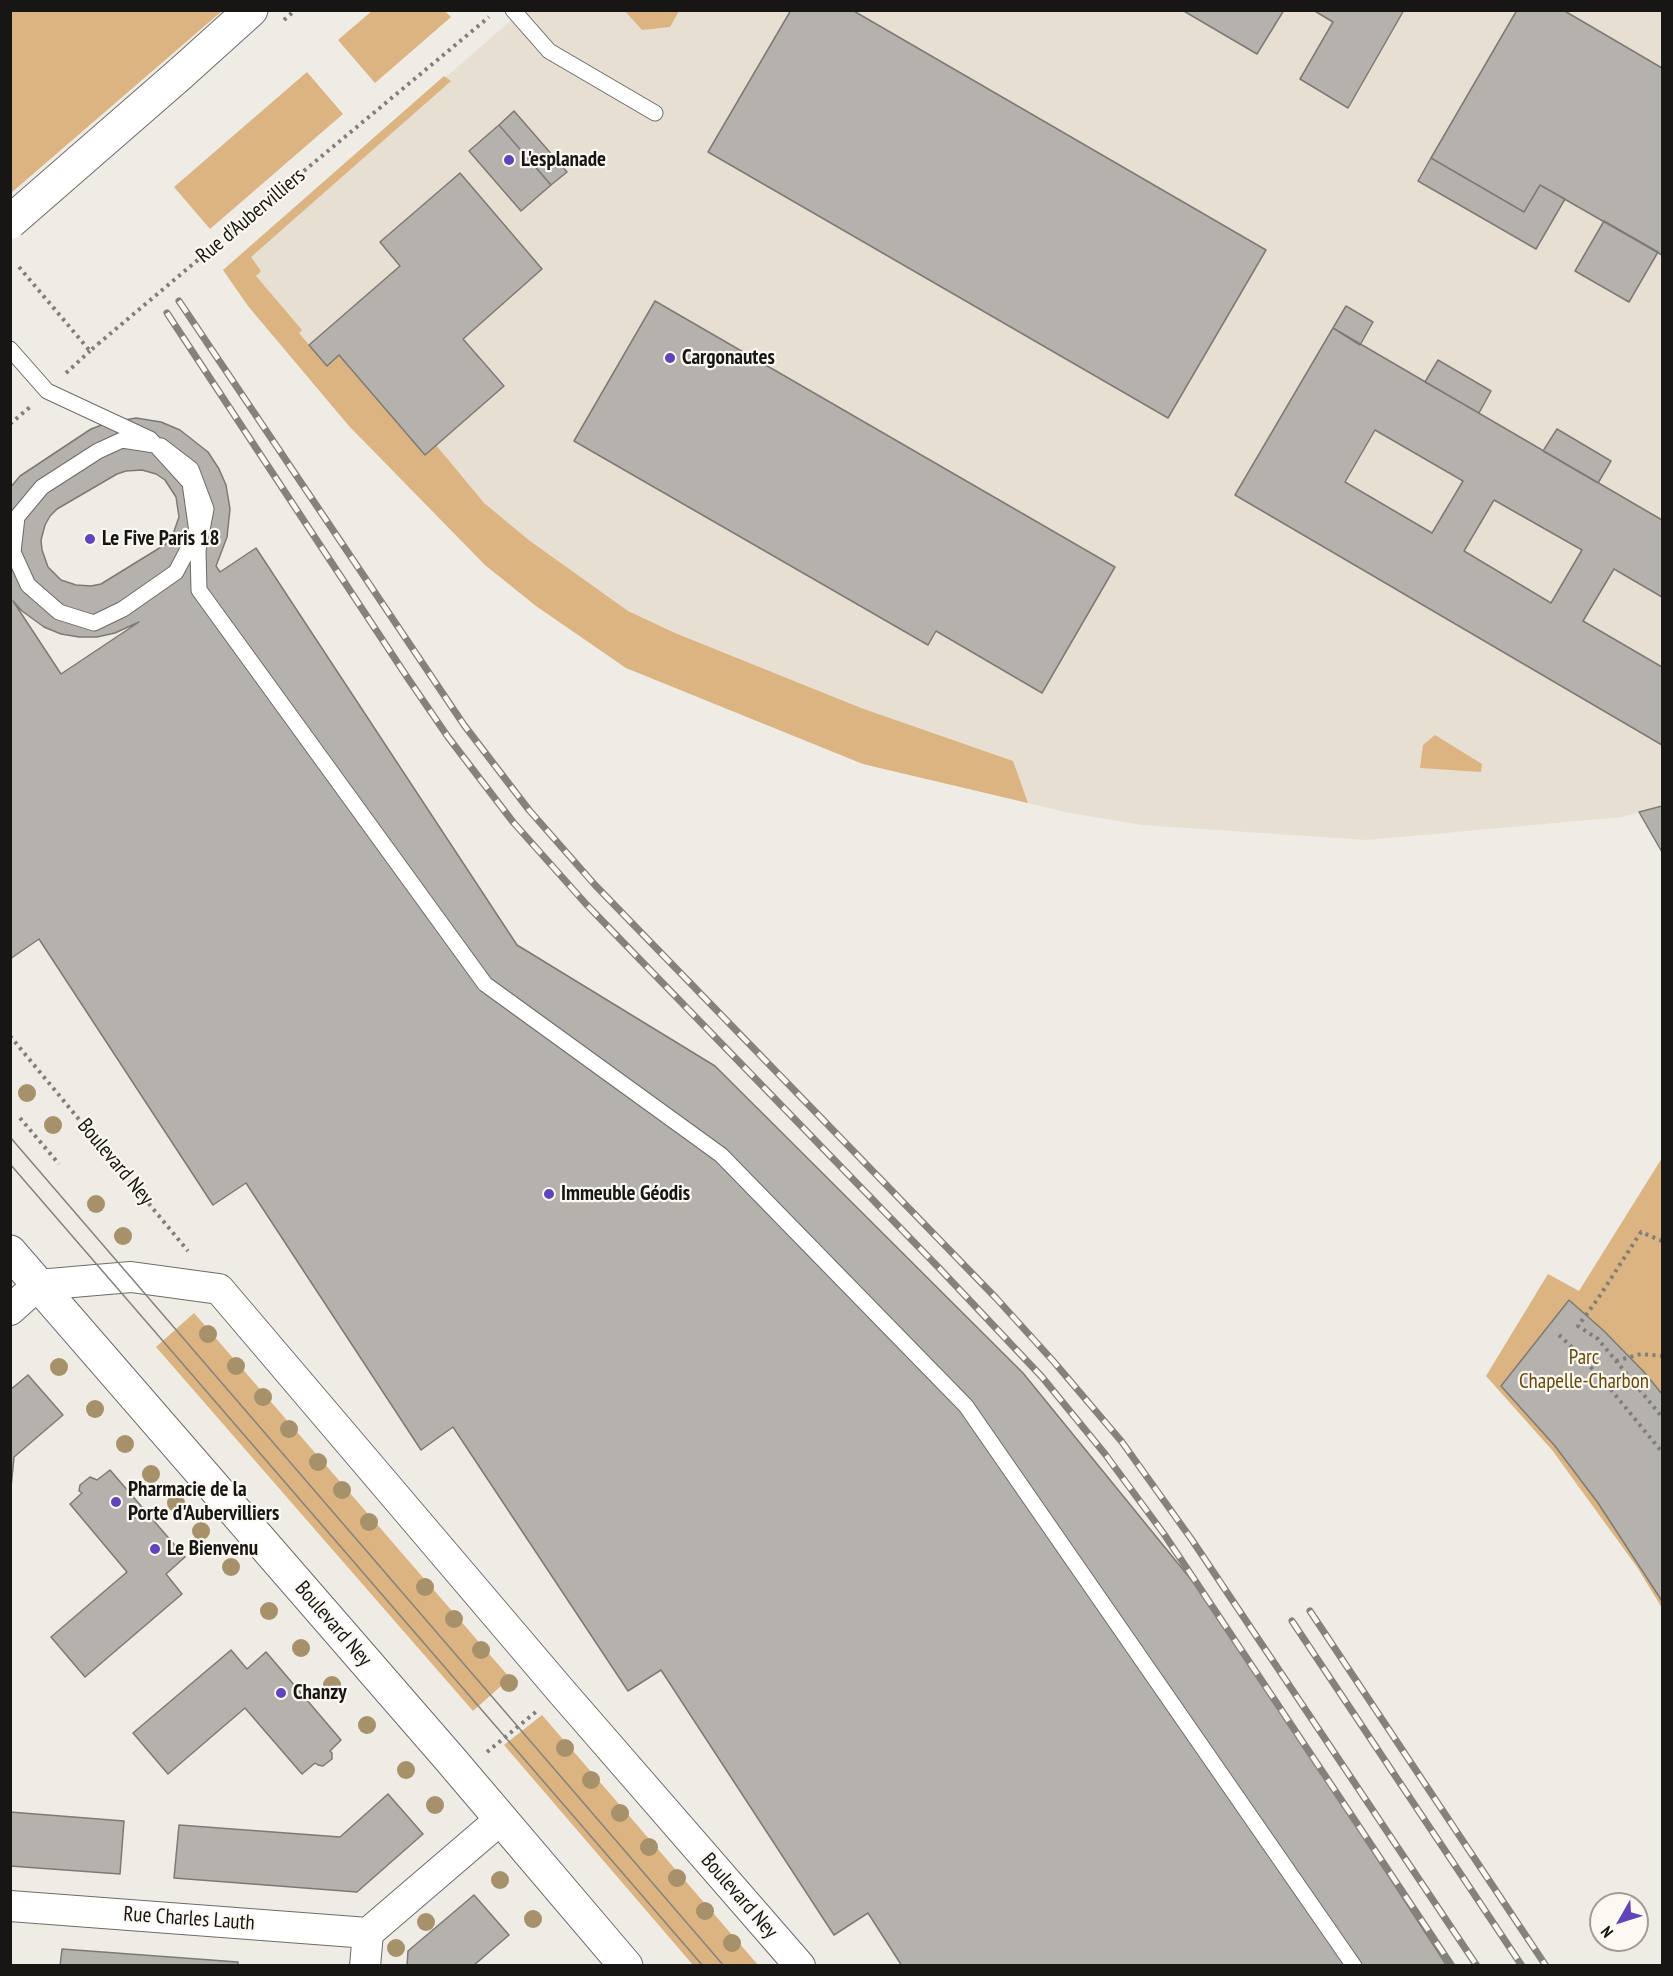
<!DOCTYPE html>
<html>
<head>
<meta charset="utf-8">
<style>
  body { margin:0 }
  #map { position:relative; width:1673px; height:1976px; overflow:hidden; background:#efebe5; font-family:"PT Sans Narrow",sans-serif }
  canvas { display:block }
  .frame { position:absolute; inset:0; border:12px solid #181614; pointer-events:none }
  .north { position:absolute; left:1589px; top:1892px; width:60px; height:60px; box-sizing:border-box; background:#fcf8f2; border:2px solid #a19e99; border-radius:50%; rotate:231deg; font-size:16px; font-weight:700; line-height:24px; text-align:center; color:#181614 }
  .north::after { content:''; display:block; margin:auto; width:21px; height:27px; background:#6144bc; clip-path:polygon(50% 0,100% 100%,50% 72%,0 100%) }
</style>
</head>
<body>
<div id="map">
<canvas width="1673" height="1976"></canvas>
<div class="frame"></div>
<div class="north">N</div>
</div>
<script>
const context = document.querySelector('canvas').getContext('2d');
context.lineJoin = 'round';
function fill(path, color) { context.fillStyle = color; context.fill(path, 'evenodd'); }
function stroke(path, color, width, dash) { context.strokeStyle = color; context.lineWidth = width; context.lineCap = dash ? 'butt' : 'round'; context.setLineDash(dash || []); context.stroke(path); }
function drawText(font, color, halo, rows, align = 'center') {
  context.font = font + ' "PT Sans Narrow",sans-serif'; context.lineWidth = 4.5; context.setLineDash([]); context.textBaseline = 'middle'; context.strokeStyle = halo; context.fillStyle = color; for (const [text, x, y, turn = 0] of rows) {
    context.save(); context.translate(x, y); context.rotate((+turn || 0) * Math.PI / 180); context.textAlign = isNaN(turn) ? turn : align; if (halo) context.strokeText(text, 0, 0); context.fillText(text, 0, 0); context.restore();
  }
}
fill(new Path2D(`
  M 522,11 L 1662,11 L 1662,852 L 1639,812 L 1622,817 L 1367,840 L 1142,825 L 1070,813 L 863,764 L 626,668 L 536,606 L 485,565 L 349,426 L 248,306 L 223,270 Z`), '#e8dfd3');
fill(new Path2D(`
  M 11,10 L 222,10 L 222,11 L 11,193 Z
  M 373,10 L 445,11 L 451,17 L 375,83 L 338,40 Z
  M 625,11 L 679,11 L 670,27 L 642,30 Z
  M 307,72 L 343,114 L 210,229 L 174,187 Z
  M 444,76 L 451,81 L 251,257 L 261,271 L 256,276 L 302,330 L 299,333 L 326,365 L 339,355 L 425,455 L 436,445 L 484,503 L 530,541 L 628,611 L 675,633 L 861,708 L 1013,761 L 1028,803 L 863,764 L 626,668 L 536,606 L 485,565 L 349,426 L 248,306 L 223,270 Z
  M 1435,735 L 1482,764 L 1481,772 L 1420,768 L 1423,745 Z
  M 1662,1158 L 1662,1608 L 1637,1567 L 1552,1450 L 1486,1376 L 1548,1274 L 1579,1291 Z
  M 194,1313 L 510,1678 L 473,1711 L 156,1347 Z
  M 542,1715 L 758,1965 L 693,1965 L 504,1745 Z`), '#dbb481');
const building = new Path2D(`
  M 791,10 L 852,10 L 1266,250 L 1168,418 L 708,152 Z
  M 1182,10 L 1284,10 L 1257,54 Z
  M 1313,10 L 1404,10 L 1348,108 L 1300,79 L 1333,22 Z
  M 1517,10 L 1563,10 L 1662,68 L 1662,255 L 1540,185 L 1524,212 L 1431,158 Z
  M 514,111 L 567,172 L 551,185 L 499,125 Z
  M 499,125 L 551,185 L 521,211 L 469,151 Z
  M 1431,158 L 1524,212 L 1540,185 L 1565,199 L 1536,249 L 1418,181 Z
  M 460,173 L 542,269 L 463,339 L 504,386 L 425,455 L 339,355 L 327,366 L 309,345 L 400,266 L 380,242 Z
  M 1604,221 L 1658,252 L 1629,302 L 1575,271 Z
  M 655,301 L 1115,567 L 1042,693 L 936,631 L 928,645 L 574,441 Z
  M 1346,306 L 1373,322 L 1360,345 L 1333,328 Z
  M 1333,328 L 1662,520 L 1662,597 L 1614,569 L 1583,621 L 1662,667 L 1662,745 L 1235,495 ZM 1375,430 L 1463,481 L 1432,533 L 1345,482 ZM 1494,500 L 1582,550 L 1551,603 L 1464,551 Z
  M 1438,360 L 1491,391 L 1479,413 L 1425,382 Z
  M 136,418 L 161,422 L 180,430 L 208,452 L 219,469 L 226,485 L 230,509 L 227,537 L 216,566 L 220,572 L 256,548 L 517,945 L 715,1066 L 1023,1373 L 1215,1609 L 1447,1966 L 902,1966 L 868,1913 L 834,1935 L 661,1670 L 628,1691 L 453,1427 L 421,1450 L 246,1183 L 213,1205 L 39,939 L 10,959 L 10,488 L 20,476 L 91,429 L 107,423 ZM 142,470 L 156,474 L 165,480 L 176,497 L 179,517 L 172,537 L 166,544 L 101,584 L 91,586 L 76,585 L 61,580 L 48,567 L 42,550 L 41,540 L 45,525 L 50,516 L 57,509 L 117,474 L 126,471 ZM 13,601 L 22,611 L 44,627 L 61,634 L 79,637 L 97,637 L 115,633 L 139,622 L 61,674 Z
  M 1557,429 L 1611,461 L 1598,483 L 1543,451 Z
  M 1662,806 L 1662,852 L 1639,812 Z
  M 1569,1300 L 1604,1331 L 1644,1372 L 1662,1394 L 1662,1601 L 1598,1503 L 1555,1446 L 1501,1386 Z
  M 28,1375 L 63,1415 L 14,1457 L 10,1498 L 10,1390 Z
  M 110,1470 L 185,1557 L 166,1574 L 182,1594 L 85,1677 L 51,1637 L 127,1572 L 70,1504 L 82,1493 L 79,1491 L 80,1485 L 90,1477 L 97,1480 Z
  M 231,1650 L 247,1669 L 266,1652 L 341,1740 L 330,1751 L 332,1753 L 332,1759 L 323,1766 L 318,1765 L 315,1763 L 302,1774 L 245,1708 L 168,1774 L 133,1733 Z
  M 388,1794 L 423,1834 L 357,1892 L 174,1878 L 179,1825 L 340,1837 Z
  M 10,1812 L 124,1821 L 120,1874 L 10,1866 Z
  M 474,1895 L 509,1935 L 473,1966 L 407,1966 L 408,1951 Z
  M 62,1949 L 238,1962 L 238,1966 L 60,1966 Z`);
fill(building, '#b5b1ac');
stroke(building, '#7d7a75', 1.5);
const service = new Path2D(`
  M 513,10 L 549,51 L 655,113
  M 10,349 L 47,391 L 150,439 L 190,483 L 197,532 L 176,572 L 123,609 L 94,623 L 59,612 L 28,585 L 13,552 L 17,517 L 42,487 L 98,451 L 122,440 L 161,446 L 191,469 L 206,509 L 198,550 L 199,590 L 485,984 L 721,1155 L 966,1406 L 1354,1966`);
const minor = new Path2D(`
  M 10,1310 L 38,1285 L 131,1277 L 219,1289 L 561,1691 L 800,1966
  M 10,1906 L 368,1933
  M 365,1966 L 368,1933 L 501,1819`);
const secondary = new Path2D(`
  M 180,74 L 251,10`);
const primary = new Path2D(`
  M 10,1252 L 450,1759 L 626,1966`);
stroke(service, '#6f6c67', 17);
stroke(minor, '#6f6c67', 32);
stroke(secondary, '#6f6c67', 35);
stroke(primary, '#6f6c67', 35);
stroke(new Path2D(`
  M 284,20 L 295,10
  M 275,195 L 489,17
  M 19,267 L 90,351 L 98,344
  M 66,373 L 90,351
  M 10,424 L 30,407
  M 10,1036 L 188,1251
  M 20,1118 L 59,1164
  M 1662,1241 L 1641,1232 L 1597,1300 L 1578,1326 L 1598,1339 L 1662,1417
  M 1559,1335 L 1578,1353 L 1612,1391 L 1662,1452
  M 1616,1361 L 1641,1354 L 1662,1356
  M 487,1752 L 537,1711`), '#817e7a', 4, [3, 4.5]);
stroke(service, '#fff', 15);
stroke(minor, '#fff', 30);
stroke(secondary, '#fff', 33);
stroke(primary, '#fff', 33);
stroke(new Path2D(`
  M 10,1137 L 724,1966
  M 10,1164 L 703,1966`), '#85827e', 1.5);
const rail = new Path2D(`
  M 179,301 L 464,725 L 529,810 L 595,885 L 996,1298 L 1054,1362 L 1122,1442 L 1192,1540 L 1477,1966
  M 167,313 L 407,677 L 448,737 L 513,822 L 586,904 L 940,1269 L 1042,1377 L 1105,1454 L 1164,1534 L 1452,1966
  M 1310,1611 L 1546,1966
  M 1292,1621 L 1522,1966`);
stroke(rail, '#85827e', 7);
stroke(rail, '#fcf8f2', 4.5, [14]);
const secondaryBridge = new Path2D(`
  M 10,222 L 180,74`);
stroke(secondaryBridge, '#6f6c67', 35, []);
stroke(new Path2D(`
  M 98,344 L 275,195`), '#817e7a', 4, [3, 4.5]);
stroke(secondaryBridge, '#fff', 33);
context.fillStyle = '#a6916b';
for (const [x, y] of [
  [27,1093],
  [53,1125],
  [96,1204],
  [123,1236],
  [208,1334],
  [236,1366],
  [59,1367],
  [263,1397],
  [95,1409],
  [289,1429],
  [125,1444],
  [318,1462],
  [151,1474],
  [342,1490],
  [176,1503],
  [369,1522],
  [201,1531],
  [231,1567],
  [425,1587],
  [269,1611],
  [454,1619],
  [301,1648],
  [481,1650],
  [509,1683],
  [332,1685],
  [367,1725],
  [565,1748],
  [406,1770],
  [591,1780],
  [435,1805],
  [620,1813],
  [649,1847],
  [677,1878],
  [500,1880],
  [705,1911],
  [533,1919],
  [426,1922],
  [732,1943],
  [396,1948]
]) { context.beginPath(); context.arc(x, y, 9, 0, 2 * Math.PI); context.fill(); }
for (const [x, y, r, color] of [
  [509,160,6,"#6144bc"],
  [670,358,6,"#6144bc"],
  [90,539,6,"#6144bc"],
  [549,1194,6,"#6144bc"],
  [116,1502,6,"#6144bc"],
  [155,1549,6,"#6144bc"],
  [281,1693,6,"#6144bc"]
]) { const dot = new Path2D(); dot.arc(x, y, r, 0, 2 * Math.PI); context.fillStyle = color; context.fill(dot); stroke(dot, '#fcf8f2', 2); }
drawText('bold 21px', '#181614', '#fcf8f2', [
  ["L'esplanade",521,160],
  ["Cargonautes",682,358],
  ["Le Five Paris 18",102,539],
  ["Immeuble Géodis",561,1194],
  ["Pharmacie de la",128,1490],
  ["Porte d'Aubervilliers",128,1514],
  ["Le Bienvenu",167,1549],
  ["Chanzy",293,1693]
], 'left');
drawText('21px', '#181614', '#fcf8f2', [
  ["Rue d'Aubervilliers",251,216,-40],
  ["Boulevard Ney",115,1162,50],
  ["Boulevard Ney",333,1624,49],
  ["Boulevard Ney",739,1896,49],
  ["Rue Charles Lauth",189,1919,4]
]);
drawText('21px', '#6a4708', '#fcf8f2', [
  ["Parc",1584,1358],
  ["Chapelle-Charbon",1584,1382]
]);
</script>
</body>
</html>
